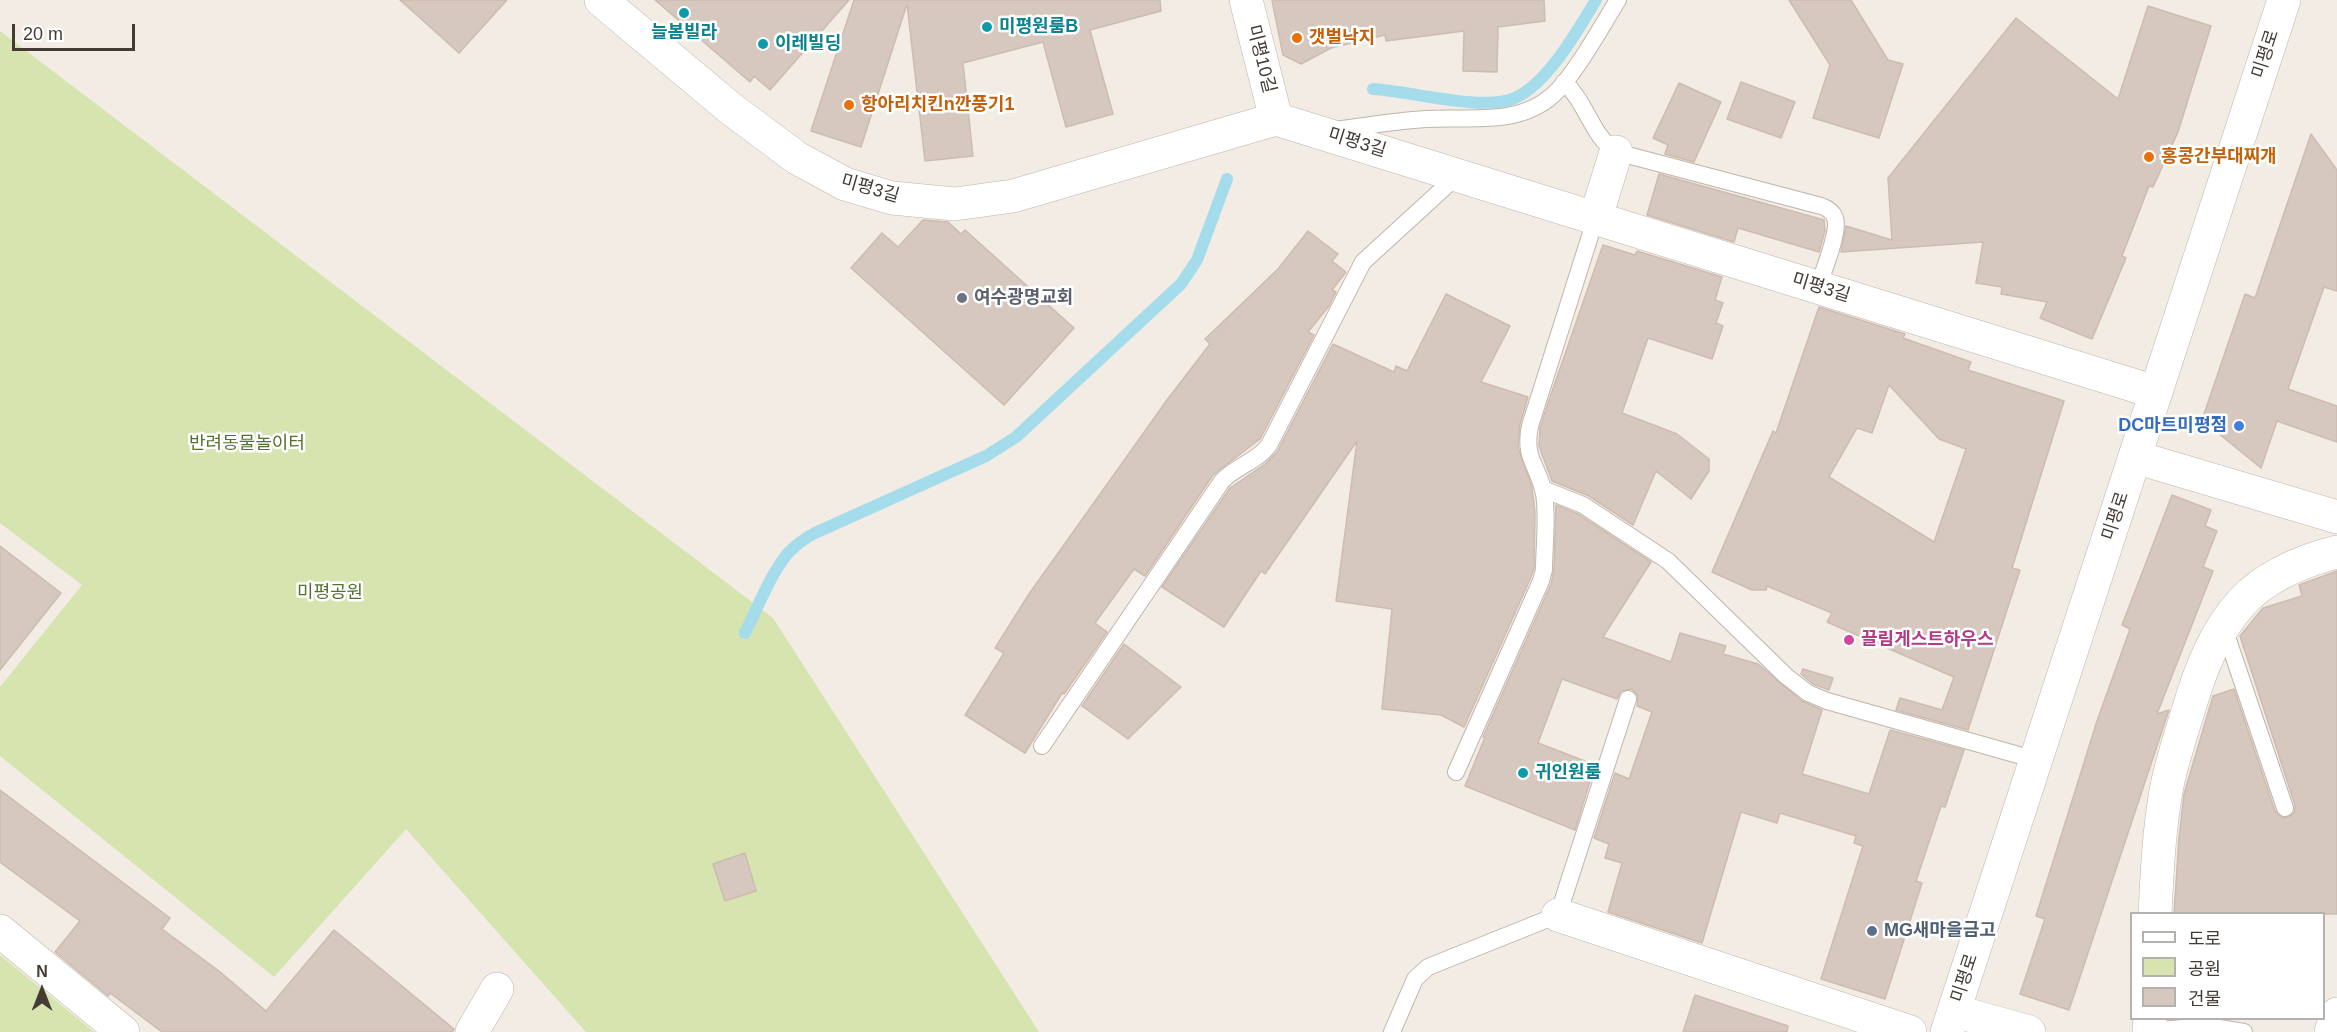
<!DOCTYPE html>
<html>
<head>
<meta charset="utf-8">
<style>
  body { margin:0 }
  #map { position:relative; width:2337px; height:1032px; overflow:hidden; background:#f2ece5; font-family:Arial,"Noto Sans KR",sans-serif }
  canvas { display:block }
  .legend { position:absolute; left:2130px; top:912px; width:195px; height:108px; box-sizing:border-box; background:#fff; border:2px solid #b4b1ae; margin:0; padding:8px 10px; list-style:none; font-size:18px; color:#443b35 }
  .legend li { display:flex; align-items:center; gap:12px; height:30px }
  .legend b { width:30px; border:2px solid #b4b1ae }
  .north { position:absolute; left:12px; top:960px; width:60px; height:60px; -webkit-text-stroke:4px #fff; paint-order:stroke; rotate:0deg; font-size:16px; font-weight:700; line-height:24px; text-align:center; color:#443b35 }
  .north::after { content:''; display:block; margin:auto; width:21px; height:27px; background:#443b35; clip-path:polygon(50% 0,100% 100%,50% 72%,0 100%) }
  .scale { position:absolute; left:12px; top:24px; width:123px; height:27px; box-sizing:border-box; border:3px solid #443b35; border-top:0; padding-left:8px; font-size:18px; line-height:21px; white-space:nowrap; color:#443b35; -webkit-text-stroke:4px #fff; paint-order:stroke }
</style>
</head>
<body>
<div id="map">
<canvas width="2337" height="1032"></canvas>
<ul class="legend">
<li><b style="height:8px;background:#fff"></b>도로</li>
<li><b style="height:16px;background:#d6e4b0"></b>공원</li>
<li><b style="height:16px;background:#d6c8be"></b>건물</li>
</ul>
<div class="north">N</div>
<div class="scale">20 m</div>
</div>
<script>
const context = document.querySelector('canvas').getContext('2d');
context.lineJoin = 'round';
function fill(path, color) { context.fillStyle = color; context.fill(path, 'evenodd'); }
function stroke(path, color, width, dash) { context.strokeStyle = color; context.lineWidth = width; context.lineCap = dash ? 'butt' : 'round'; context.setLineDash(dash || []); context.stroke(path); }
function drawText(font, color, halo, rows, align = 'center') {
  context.font = font + ' Arial,"Noto Sans KR",sans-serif'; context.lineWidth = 5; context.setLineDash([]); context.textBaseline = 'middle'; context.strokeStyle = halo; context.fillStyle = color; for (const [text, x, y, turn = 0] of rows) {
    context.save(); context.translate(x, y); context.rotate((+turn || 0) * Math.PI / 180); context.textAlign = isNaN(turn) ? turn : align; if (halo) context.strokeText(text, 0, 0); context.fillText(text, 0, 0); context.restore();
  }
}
fill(new Path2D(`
  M 0,31 L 773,618 L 1039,1032 L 586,1032 L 406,829 L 274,977 L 0,756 L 0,687 L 82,585 L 0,523 Z
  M 0,955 L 94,1032 L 0,1032 Z`), '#d6e4b0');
stroke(new Path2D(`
  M 1373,89 C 1410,91 1483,112 1515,98 C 1548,83 1578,30 1596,0
  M 745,633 C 758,607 770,575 788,553 C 796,545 805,538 815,533 L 986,456 L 1016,437 L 1181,284 L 1197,260 L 1227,179`), '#a4dcec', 12);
const building = new Path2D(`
  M 400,0 L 507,0 L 459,53 Z
  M 655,0 L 849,0 L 770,90 L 754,76 L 750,82 Z
  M 854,0 L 1160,0 L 1161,11 L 1090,30 L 1113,114 L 1066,127 L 1043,42 L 963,63 L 973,156 L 925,161 L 907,4 L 861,147 L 811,131 Z
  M 1272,0 L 1544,0 L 1545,21 L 1498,27 L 1497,72 L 1463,71 L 1464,31 L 1386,41 L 1385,35 L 1331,48 L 1301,64 L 1283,55 Z
  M 1789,0 L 1851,0 L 1888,60 L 1903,64 L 1879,138 L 1813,118 L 1830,65 Z
  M 2148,6 L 2211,26 L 2178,132 L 2153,187 L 2149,186 L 2122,256 L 2126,258 L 2092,339 L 2040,318 L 2047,302 L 2001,294 L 2002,287 L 1976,283 L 1983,242 L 1841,252 L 1846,226 L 1892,240 L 1888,178 L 2016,18 L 2118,99 Z
  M 1741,82 L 1795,102 L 1781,138 L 1727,119 Z
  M 1679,83 L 1721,102 L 1694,162 L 1665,154 L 1668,145 L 1653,138 Z
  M 2311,134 L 2337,170 L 2337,291 L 2324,287 L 2288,389 L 2337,406 L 2337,442 L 2277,421 L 2261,468 L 2202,420 L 2245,294 L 2255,298 Z
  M 1659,174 L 1824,220 L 1825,231 L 1819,252 L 1738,228 L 1734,242 L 1647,215 Z
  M 923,220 L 948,222 L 961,234 L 965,230 L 1074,328 L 1004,405 L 851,268 L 882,233 L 898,247 Z
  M 1308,231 L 1338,254 L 1332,261 L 1346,272 L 1332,290 L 1336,292 L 1329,306 L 1308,332 L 1314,335 L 1260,439 L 1213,475 L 1145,576 L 1134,569 L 1095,623 L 1107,632 L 1064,694 L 1062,693 L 1025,753 L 965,715 L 1004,653 L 995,648 L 1029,594 L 1167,400 L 1210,344 L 1205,339 L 1278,269 Z
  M 1603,245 L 1635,255 L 1637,251 L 1722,277 L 1715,300 L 1723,303 L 1716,323 L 1723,326 L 1712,359 L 1648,338 L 1622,413 L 1677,434 L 1709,459 L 1709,471 L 1691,499 L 1656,471 L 1633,525 L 1589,496 L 1552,481 L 1539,446 L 1540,428 L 1548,403 Z
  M 1446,294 L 1510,326 L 1481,382 L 1528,397 L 1520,424 L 1518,447 L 1532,487 L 1535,513 L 1534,568 L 1531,577 L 1464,727 L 1441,715 L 1382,709 L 1392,609 L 1336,601 L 1357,441 L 1265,574 L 1261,571 L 1224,627 L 1162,587 L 1230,488 L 1265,464 L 1277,452 L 1333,344 L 1394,372 L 1396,366 L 1407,371 Z
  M 1819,307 L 1905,334 L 1903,338 L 1971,362 L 1968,370 L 2064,401 L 2012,568 L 2020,570 L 1968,730 L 1896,710 L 1900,698 L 1942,710 L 1954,677 L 1827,622 L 1832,613 L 1767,586 L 1766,590 L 1752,590 L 1712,572 L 1773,431 L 1776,433 ZM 1889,385 L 1939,439 L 1966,449 L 1934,542 L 1829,477 L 1857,428 L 1872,433 Z
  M 2172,495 L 2211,510 L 2205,526 L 2217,531 L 2203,567 L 2213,571 L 2157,714 L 2169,710 L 2069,1010 L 2020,994 L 2045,919 L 2036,916 L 2097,721 L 2130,629 L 2122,625 Z
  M 1556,505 L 1578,514 L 1651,562 L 1603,637 L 1671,662 L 1680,633 L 1726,646 L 1723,654 L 1758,664 L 1802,701 L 1822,710 L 1802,774 L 1869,794 L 1890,730 L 1964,750 L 1945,807 L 1941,806 L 1916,881 L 1922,883 L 1885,999 L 1821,979 L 1863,846 L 1854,843 L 1856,836 L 1780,813 L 1777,823 L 1741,812 L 1702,943 L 1608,912 L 1622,863 L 1605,858 L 1609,844 L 1594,838 L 1615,773 L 1629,779 L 1652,712 L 1637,706 L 1638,696 L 1632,689 L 1621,691 L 1617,699 L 1562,679 L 1538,743 L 1595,765 L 1575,830 L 1465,786 L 1485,737 L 1483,737 L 1551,584 L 1554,570 Z
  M 0,546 L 61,593 L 0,670 Z
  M 2337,571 L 2337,914 L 2174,914 L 2179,838 L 2184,794 L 2213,696 L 2234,689 L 2275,811 L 2284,818 L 2292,815 L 2295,811 L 2295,805 L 2240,636 L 2263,608 L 2302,596 L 2299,585 Z
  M 1124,644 L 1181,687 L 1128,739 L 1082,706 Z
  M 1803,669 L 1833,678 L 1829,690 L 1813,684 L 1801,674 Z
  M 0,790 L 170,918 L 162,929 L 219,971 L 266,1011 L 334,930 L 454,1029 L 453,1032 L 162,1032 L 110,993 L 108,996 L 55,952 L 80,921 L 0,862 Z
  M 745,853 L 756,891 L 725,901 L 713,864 Z
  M 1695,995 L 1788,1026 L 1787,1032 L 1683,1032 Z`);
fill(building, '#d6c8be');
stroke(building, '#cdbcaf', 1.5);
const service = new Path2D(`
  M 1564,82 C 1587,103 1591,135 1616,152 L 1821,206 C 1827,208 1833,212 1835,218 C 1840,231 1823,272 1818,287
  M 1335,130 C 1365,126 1395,121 1426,119 C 1470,116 1517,127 1553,95 C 1575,75 1601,27 1618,0
  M 1543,489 L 1583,505 L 1668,561 L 1786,676 L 1808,693 L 1827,701 L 2036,760
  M 2224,628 L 2285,808
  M 1042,746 L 1222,481 C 1236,466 1258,461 1269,445 L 1363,262 L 1458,175
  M 1456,772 L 1541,581 L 1544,570 C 1544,546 1548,518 1544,494 C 1539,466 1523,459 1530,426 L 1596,217
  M 2149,1031 L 2206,1026 L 2244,1032
  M 1392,1032 L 1415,979 L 1428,967 L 1558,915 L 1628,699`);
const minor = new Path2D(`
  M 1246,0 L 1276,119
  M 1596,217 L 1616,152
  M 2135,457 L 2337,517
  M 2155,914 C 2157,872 2159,831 2166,791 C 2171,763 2181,735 2189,708 C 2200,671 2215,631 2242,602 C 2267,575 2302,561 2337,552
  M 1558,915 L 1910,1032
  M 0,931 L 123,1032
  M 1954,1011 L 2029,1032
  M 472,1032 L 497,989
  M 2149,1032 L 2150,1018
  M 2331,1032 L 2337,1014`);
const tertiary = new Path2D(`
  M 601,0 L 730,108 L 797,158 L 845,184 L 892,198 L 955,204 L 1013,196 L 1276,119 L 2155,392
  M 1947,1032 L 2284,0`);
stroke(service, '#bfb5ab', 18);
stroke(minor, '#bfb5ab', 34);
stroke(tertiary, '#bfb5ab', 34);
stroke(service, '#fff', 16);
stroke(minor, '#fff', 33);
stroke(tertiary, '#fff', 33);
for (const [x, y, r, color] of [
  [684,13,6,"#0f9aa8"],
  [987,27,6,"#0f9aa8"],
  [1297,38,6,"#e8710a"],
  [763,44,6,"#0f9aa8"],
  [849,105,6,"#e8710a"],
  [2149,157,6,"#e8710a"],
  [962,298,6,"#6b7280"],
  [2239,426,6,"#3f7fe0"],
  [1849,640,6,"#d1479c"],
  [1523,773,6,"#0f9aa8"],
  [1872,931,6,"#5c6f8a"]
]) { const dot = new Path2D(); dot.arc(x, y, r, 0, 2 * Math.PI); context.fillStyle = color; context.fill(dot); stroke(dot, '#fff', 2); }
drawText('bold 18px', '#0d838f', '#fff', [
  ["미평원룸B",999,27],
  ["늘봄빌라",684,33,"center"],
  ["이레빌딩",775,44],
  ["귀인원룸",1535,773]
], 'left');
drawText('bold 18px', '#c56008', '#fff', [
  ["갯벌낙지",1309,38],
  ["항아리치킨n깐풍기1",861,105],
  ["홍콩간부대찌개",2161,157]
], 'left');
drawText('18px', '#443b35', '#fff', [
  ["미평로",2266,54,-72],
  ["미평10길",1261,59,76],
  ["미평3길",1357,143,17],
  ["미평3길",870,189,16],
  ["미평3길",1821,288,17],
  ["미평로",2116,516,-72],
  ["미평로",1965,978,-72]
]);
drawText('bold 18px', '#5b616d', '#fff', [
  ["여수광명교회",974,298]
], 'left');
drawText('bold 18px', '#366cbe', '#fff', [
  ["DC마트미평점",2227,426]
], 'right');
drawText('18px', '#53722c', '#fff', [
  ["반려동물놀이터",247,444],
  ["미평공원",330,593]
]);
drawText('bold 18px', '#b23c85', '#fff', [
  ["끌림게스트하우스",1861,640]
], 'left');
drawText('bold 18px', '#4e5e75', '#fff', [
  ["MG새마을금고",1884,931]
], 'left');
</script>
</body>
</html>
